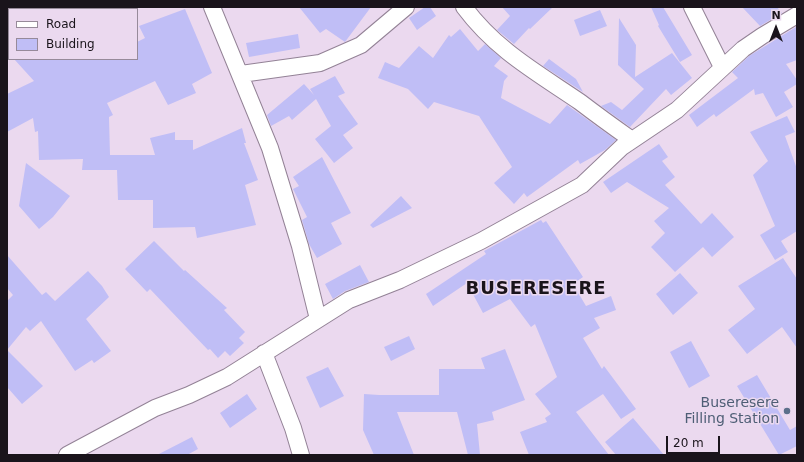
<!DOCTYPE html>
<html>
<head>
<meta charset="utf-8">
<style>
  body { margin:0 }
  #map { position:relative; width:804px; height:462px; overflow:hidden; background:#ebd9ef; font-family:"DejaVu Sans",sans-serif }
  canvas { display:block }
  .frame { position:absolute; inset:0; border:8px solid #1a141b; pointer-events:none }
  .legend { position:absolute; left:8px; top:8px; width:130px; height:52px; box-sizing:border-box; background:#ebd9ef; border:1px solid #978a9a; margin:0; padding:5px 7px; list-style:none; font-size:12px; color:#1a141b }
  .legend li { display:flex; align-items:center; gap:8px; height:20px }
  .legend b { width:20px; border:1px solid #978a9a }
  .north { position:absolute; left:756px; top:8px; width:40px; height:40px; -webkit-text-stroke:3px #ebd9ef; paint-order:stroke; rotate:0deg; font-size:11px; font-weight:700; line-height:16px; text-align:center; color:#1a141b }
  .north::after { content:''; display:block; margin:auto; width:14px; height:18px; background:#1a141b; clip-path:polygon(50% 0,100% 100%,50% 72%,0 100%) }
  .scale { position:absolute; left:666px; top:436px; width:54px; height:18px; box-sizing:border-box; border:2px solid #1a141b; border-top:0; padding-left:5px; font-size:12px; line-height:14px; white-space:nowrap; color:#1a141b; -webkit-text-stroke:3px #ebd9ef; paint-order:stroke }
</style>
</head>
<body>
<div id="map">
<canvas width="804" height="462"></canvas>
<div class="frame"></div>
<ul class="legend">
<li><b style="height:5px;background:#fff"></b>Road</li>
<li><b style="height:11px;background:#c0bef6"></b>Building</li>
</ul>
<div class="north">N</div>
<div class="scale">20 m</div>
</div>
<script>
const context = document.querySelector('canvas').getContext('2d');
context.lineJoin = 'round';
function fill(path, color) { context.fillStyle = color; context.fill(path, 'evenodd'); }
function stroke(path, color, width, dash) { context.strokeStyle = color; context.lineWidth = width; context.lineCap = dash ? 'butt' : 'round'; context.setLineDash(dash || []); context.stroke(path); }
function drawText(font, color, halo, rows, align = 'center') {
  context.font = font + ' "DejaVu Sans",sans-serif'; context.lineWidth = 3; context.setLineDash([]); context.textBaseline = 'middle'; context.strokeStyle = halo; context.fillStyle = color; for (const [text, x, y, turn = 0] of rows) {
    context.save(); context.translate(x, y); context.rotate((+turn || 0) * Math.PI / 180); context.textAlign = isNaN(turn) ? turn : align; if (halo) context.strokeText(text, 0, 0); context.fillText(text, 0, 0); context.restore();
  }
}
fill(new Path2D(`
  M 299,7 L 371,7 L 345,42 L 326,29 L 320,33 Z
  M 425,7 L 430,7 L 436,16 L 417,30 L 409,18 Z
  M 502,7 L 553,7 L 530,29 L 529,28 L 514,44 L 497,30 L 510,16 Z
  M 651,7 L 663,7 L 692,55 L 680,62 L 658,26 L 659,25 Z
  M 742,7 L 777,7 L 782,13 L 760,26 Z
  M 185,9 L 212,73 L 192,84 L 196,93 L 168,105 L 155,81 L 107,103 L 113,115 L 109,117 L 110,155 L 155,155 L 150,138 L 175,132 L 175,140 L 193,140 L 193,150 L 242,128 L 246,143 L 244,143 L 258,180 L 245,185 L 256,225 L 197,238 L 195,227 L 153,228 L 153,200 L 118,200 L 117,170 L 82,170 L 83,159 L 39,160 L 38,131 L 35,132 L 33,118 L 7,132 L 7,94 L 34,81 L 14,59 L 137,59 L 137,42 L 145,38 L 139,26 Z
  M 600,10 L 607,26 L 580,36 L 574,20 Z
  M 619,18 L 636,45 L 635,77 L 672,53 L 692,78 L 671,95 L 666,89 L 630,127 L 601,106 L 611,102 L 622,110 L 644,89 L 618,65 Z
  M 796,27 L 797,60 L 786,64 L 797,80 L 797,84 L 784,92 L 793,107 L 776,117 L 763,93 L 755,95 L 754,89 L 716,117 L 714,114 L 697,127 L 689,115 L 738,78 L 732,72 L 749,56 Z
  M 460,29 L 478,51 L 485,44 L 501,58 L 494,66 L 508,76 L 504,81 L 501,98 L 550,124 L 567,105 L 616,140 L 605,150 L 580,164 L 578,160 L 527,197 L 524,193 L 514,204 L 494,183 L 512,167 L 479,116 L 434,102 L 428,109 L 408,89 L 378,78 L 385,62 L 399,68 L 419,46 L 433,58 L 449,35 L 451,37 Z
  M 298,34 L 300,48 L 249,57 L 246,43 Z
  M 549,59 L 576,79 L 583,92 L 543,66 Z
  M 335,76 L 345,93 L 338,96 L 358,124 L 343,135 L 353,148 L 334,163 L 315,139 L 331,126 L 316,99 L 292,120 L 289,116 L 271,126 L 267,115 L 304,84 L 314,95 L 310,89 Z
  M 787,116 L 795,132 L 785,136 L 797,169 L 797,231 L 781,241 L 788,252 L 775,260 L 760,235 L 775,226 L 753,175 L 768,161 L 750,132 Z
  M 659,144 L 668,157 L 662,161 L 675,177 L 665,185 L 701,224 L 712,213 L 734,237 L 712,257 L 703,247 L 675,272 L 651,247 L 665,233 L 654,221 L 669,208 L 627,182 L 611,193 L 603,182 Z
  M 322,157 L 351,213 L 331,223 L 342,244 L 317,258 L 309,244 L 302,220 L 307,217 L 293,189 L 299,186 L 293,177 Z
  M 26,163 L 70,196 L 53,217 L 39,229 L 19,206 Z
  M 401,196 L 412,208 L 373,228 L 370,225 Z
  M 541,220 L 543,223 L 546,221 L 583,277 L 573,284 L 586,306 L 611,296 L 616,310 L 594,318 L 600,328 L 583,338 L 602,369 L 604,366 L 636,409 L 621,419 L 603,394 L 576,412 L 609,455 L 529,455 L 520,432 L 547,422 L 545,418 L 551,414 L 535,394 L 557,377 L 535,324 L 531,327 L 510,299 L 483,313 L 467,283 L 433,306 L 426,294 L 486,254 L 484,251 Z
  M 154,241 L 184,271 L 185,270 L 227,308 L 224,310 L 245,332 L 239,338 L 244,343 L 230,356 L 225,351 L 218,358 L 210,349 L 208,350 L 150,289 L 147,292 L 125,269 Z
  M 7,255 L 42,295 L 46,292 L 55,301 L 88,271 L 102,286 L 109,297 L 86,319 L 111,351 L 94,363 L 92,360 L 75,371 L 41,321 L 30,331 L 26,327 L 7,350 L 7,301 L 13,295 L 7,288 Z
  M 783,258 L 797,279 L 797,348 L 782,327 L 747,354 L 728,330 L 755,309 L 738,286 Z
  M 360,265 L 369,282 L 345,291 L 333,299 L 325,284 Z
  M 680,273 L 698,293 L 673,315 L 656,294 Z
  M 409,336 L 415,349 L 391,361 L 384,347 Z
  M 691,341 L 710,376 L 689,388 L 670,352 Z
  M 505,349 L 525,400 L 492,412 L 494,420 L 477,424 L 480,455 L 468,455 L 457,412 L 397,412 L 414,455 L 374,455 L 363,430 L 364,394 L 379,395 L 439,395 L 439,369 L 485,369 L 481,358 Z
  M 7,350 L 43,386 L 22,404 L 7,387 Z
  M 328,367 L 344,396 L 320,408 L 306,377 Z
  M 757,375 L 790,430 L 797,426 L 797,446 L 779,455 L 737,386 Z
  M 247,394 L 257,409 L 230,428 L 220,413 Z
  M 633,418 L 655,444 L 664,455 L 616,455 L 605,442 Z
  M 192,437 L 198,449 L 187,455 L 157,455 Z`), '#c0bef6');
const street = new Path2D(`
  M 212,7 L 270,148 L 300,246 L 318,319
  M 464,7 C 496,50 536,72 580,102 C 597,115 615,128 632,140
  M 692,7 L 722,67
  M 241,74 L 320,63 L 361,45 L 406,7
  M 264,353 L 293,428 L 301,455
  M 67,455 L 155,408 L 189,395 L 227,377 L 349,300 L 400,280 L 481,241 L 582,185 L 622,147 L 677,110 L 743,49 L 762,36 L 797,15`);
stroke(street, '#938296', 18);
stroke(street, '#fff', 16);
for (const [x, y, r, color] of [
  [787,411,4,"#5c6f8a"]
]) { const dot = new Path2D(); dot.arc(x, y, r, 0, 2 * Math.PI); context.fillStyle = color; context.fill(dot); stroke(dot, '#ebd9ef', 1.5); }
drawText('14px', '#4e5e75', '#ebd9ef', [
  ["Buseresere",779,403],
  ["Filling Station",779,419]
], 'right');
context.letterSpacing = '1px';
drawText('bold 18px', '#1a141b', '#ebd9ef', [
  ["BUSERESERE",536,289]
]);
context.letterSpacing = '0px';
</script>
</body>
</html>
